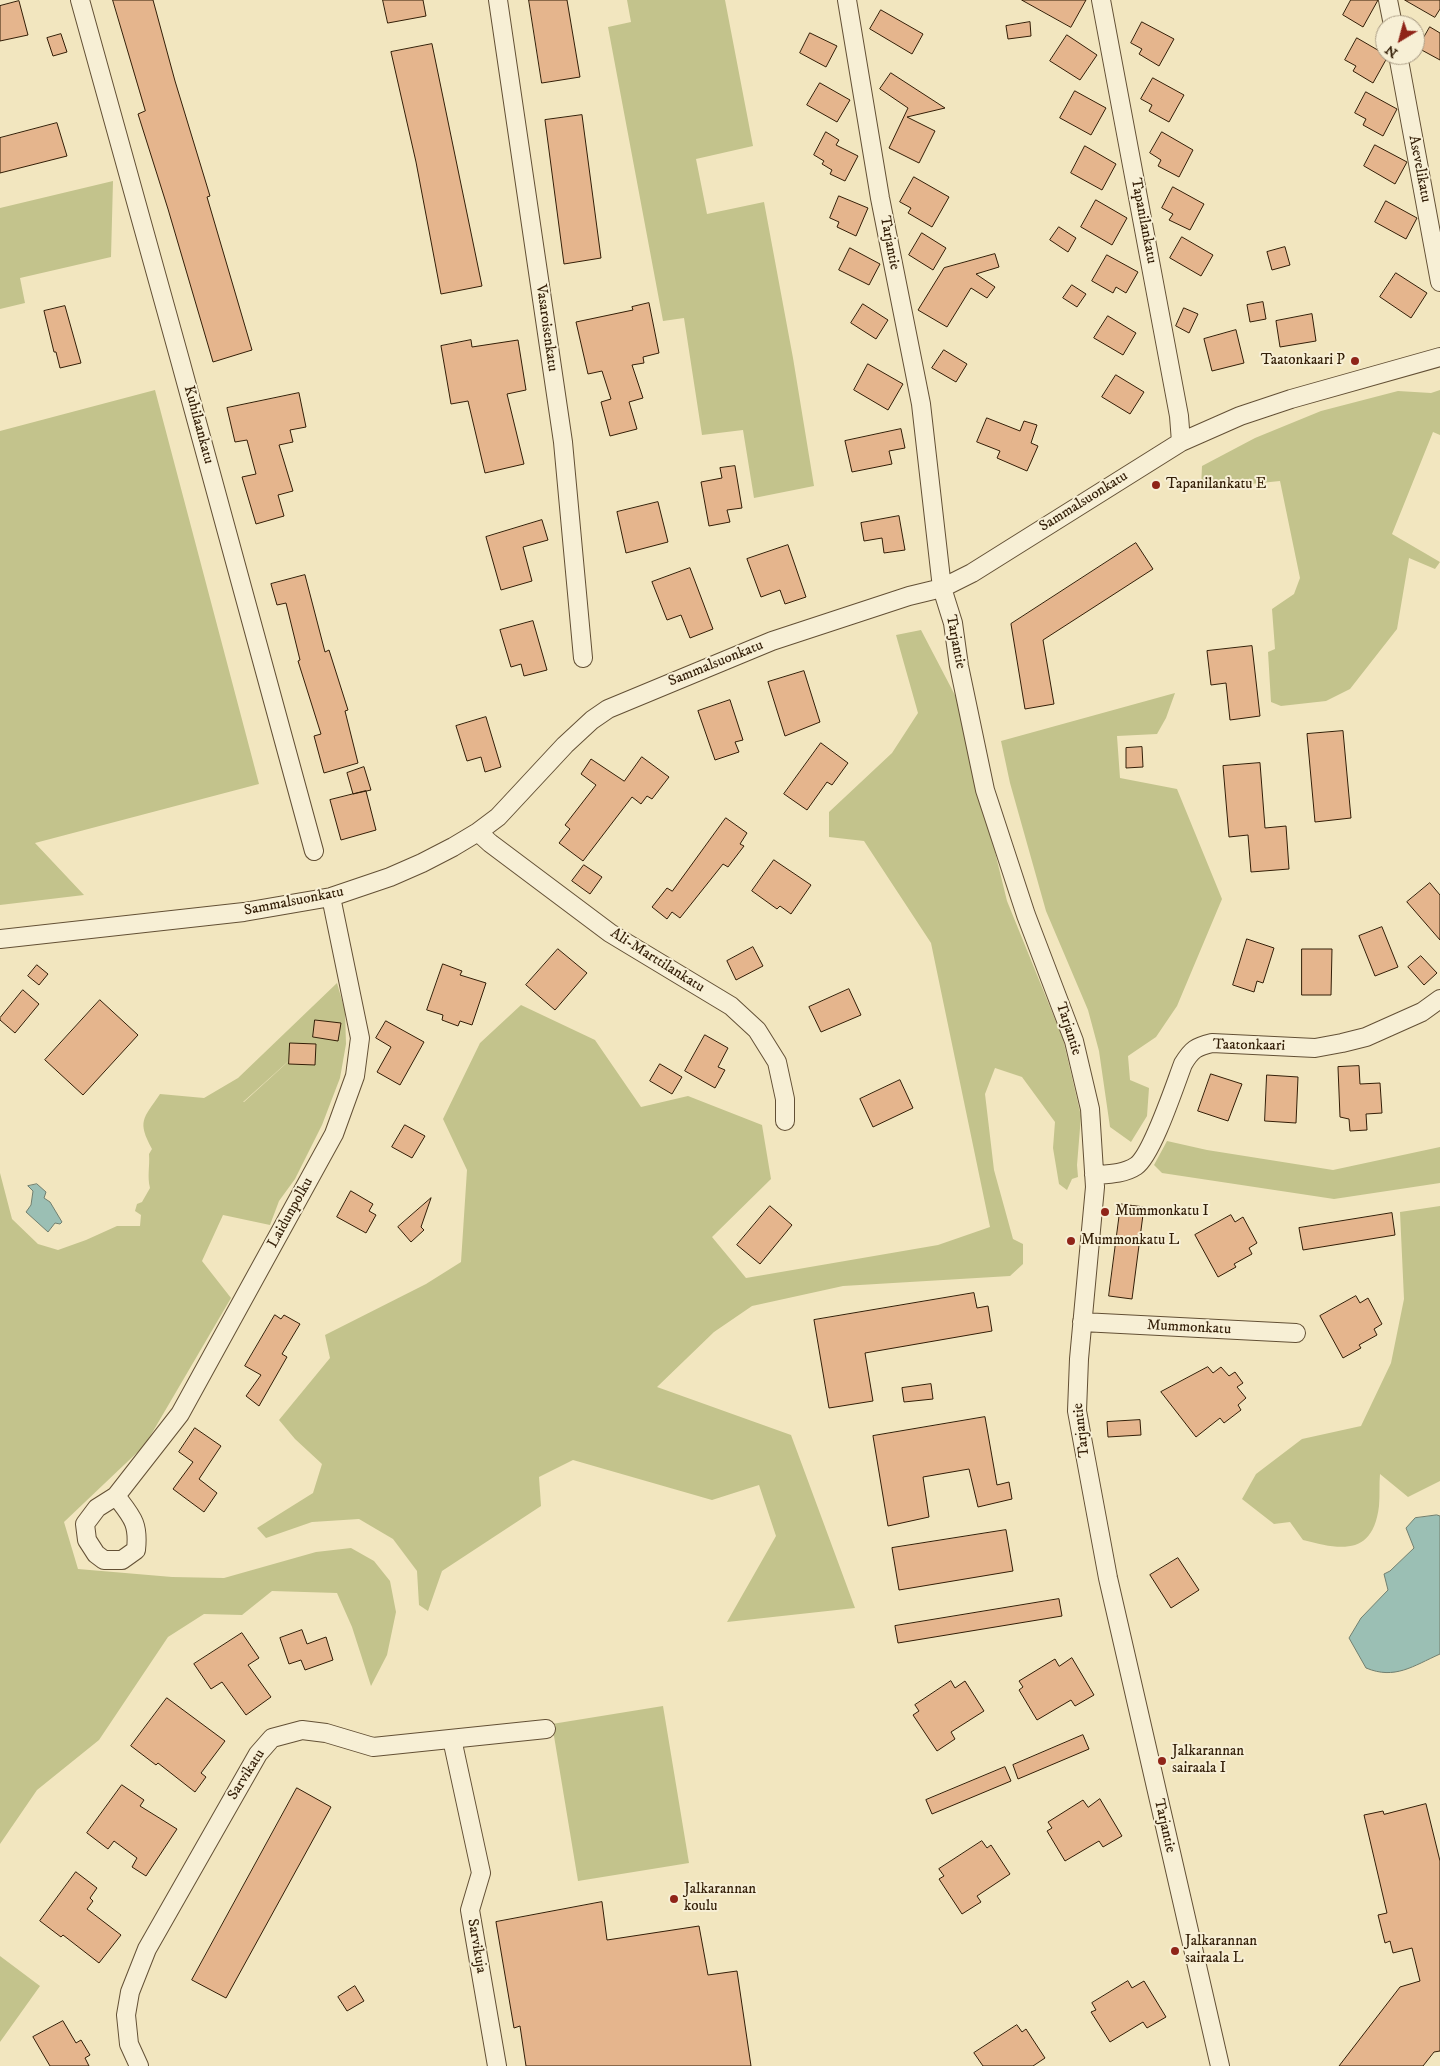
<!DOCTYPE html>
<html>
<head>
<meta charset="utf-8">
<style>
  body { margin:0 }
  #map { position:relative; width:1440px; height:2066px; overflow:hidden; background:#f2e6bf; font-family:"IM FELL DW Pica",serif }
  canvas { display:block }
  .north { position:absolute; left:1375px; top:15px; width:50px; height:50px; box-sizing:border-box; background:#f7efd5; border:1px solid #a99b83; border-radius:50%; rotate:217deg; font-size:14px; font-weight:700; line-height:20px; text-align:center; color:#331e07 }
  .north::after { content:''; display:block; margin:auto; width:18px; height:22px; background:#8f2418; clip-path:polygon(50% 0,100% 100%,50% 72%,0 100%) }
</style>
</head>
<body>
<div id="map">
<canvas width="1440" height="2066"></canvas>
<div class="north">N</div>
</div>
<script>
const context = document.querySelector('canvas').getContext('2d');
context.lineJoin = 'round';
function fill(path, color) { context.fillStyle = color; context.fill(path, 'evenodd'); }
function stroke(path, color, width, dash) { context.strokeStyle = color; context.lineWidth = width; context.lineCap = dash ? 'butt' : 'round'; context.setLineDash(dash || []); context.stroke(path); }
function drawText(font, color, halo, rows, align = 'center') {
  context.font = font + ' "IM FELL DW Pica",serif'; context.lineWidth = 4; context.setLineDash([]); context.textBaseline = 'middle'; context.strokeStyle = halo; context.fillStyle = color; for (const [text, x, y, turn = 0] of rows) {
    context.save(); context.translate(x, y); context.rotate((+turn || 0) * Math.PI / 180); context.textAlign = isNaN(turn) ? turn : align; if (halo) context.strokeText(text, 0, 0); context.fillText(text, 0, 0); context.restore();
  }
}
fill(new Path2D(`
  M 627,0 L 725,0 L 753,146 L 696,159 L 707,214 L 764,202 L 793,358 L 814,486 L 754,498 L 743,430 L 702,435 L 684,318 L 663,321 L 608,27 L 631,22 Z
  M 113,181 L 111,257 L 20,278 L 25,303 L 0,309 L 0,208 Z
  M 155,390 L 259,784 L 35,843 L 84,895 L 0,905 L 0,431 Z
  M 1440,390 L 1440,435 L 1433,432 L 1392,534 L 1440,562 L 1435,569 L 1409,558 L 1397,629 L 1350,689 L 1326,701 L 1281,706 L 1271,702 L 1268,652 L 1275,649 L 1272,609 L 1294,594 L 1300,578 L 1280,481 L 1201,489 L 1202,466 L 1255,438 L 1321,411 L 1398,391 L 1431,393 Z
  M 921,630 L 958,701 L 1007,901 L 1063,1039 L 1081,1116 L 1077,1165 L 1078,1177 L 1072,1179 L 1067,1190 L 1059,1184 L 1053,1148 L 1055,1122 L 1022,1077 L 995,1068 L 985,1094 L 994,1170 L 1013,1239 L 1023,1244 L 1023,1264 L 1010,1276 L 843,1286 L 752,1306 L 714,1332 L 657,1387 L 791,1435 L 855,1608 L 727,1622 L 776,1536 L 759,1485 L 712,1500 L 573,1460 L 539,1477 L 541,1506 L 442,1571 L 428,1611 L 419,1605 L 417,1571 L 393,1539 L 359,1519 L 312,1522 L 266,1538 L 257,1528 L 313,1493 L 322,1464 L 295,1439 L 279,1420 L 330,1358 L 325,1335 L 426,1284 L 461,1262 L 467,1170 L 443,1119 L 480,1043 L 521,1005 L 595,1040 L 641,1107 L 688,1096 L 762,1125 L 771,1179 L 712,1237 L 746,1278 L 938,1245 L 990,1227 L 931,943 L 864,841 L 829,837 L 829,812 L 892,753 L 918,713 L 896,635 Z
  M 1175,693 L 1166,718 L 1157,734 L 1117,736 L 1120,778 L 1177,789 L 1222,899 L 1177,1006 L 1156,1037 L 1128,1056 L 1130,1080 L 1149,1088 L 1147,1116 L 1131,1142 L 1110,1127 L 1099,1051 L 1088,1010 L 1046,911 L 1010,783 L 1001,741 Z
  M 337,983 L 345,1011 L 346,1044 L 340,1078 L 322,1125 L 295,1179 L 279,1201 L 270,1225 L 223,1215 L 202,1261 L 231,1298 L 145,1445 L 64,1522 L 78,1569 L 172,1577 L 224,1578 L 316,1552 L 351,1548 L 374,1561 L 390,1581 L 396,1612 L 387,1655 L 371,1686 L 352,1627 L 337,1593 L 272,1591 L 242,1615 L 204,1614 L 168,1637 L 99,1740 L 37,1790 L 0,1844 L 0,1173 L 12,1219 L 38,1244 L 58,1250 L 86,1240 L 117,1226 L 140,1226 L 141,1215 L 135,1211 L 137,1204 L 142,1202 L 150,1188 C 147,1176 150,1166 149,1154 L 152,1149 C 137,1121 143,1119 160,1094 L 204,1098 L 238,1078 ZM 313,1039 L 244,1102 L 243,1102 Z
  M 1167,1141 L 1207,1150 L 1333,1170 L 1440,1147 L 1440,1183 L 1334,1199 L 1162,1173 L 1154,1165 Z
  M 1440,1206 L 1440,1481 L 1408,1497 L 1380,1474 C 1379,1484 1380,1495 1379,1506 C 1373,1556 1341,1550 1303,1540 L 1290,1522 L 1274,1524 L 1242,1499 L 1256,1474 L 1302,1439 L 1361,1426 L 1391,1363 L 1404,1299 L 1400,1212 Z
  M 663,1706 L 689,1863 L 578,1881 L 552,1724 Z
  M 0,1956 L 40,1986 L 0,2042 Z`), '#c3c38c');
const water = new Path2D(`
  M 37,1184 L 46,1192 L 44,1198 L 50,1202 L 62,1222 L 60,1224 L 55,1223 L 48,1232 L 26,1212 L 31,1205 L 33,1191 L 28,1186 Z
  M 1437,1515 L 1440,1516 L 1440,1654 C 1413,1666 1395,1680 1366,1668 L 1349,1638 L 1361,1618 L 1388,1590 L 1384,1574 L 1390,1571 L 1414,1548 L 1406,1528 L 1415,1518 Z`);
fill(water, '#9bbfb4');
stroke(water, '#717f6f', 1);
const building = new Path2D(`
  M 113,0 L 153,0 L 175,81 L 210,196 L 207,197 L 252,350 L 213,362 L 168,209 L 138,114 L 145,111 Z
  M 383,0 L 423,0 L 426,16 L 388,23 Z
  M 529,0 L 567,0 L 580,77 L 542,83 Z
  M 1022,0 L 1086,0 L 1071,27 Z
  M 1351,0 L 1378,0 L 1363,27 L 1343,15 Z
  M 1405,0 L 1440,0 L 1440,9 L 1435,17 Z
  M 19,1 L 28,35 L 0,41 L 0,6 Z
  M 881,10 L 923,34 L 912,54 L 870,29 Z
  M 1030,22 L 1031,36 L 1008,39 L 1006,26 Z
  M 1142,22 L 1174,39 L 1159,66 L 1139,54 L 1142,49 L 1131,43 Z
  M 1430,27 L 1440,33 L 1440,60 L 1418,48 Z
  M 810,33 L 837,46 L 826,67 L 800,53 Z
  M 61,34 L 67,52 L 53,56 L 47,38 Z
  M 1067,35 L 1097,55 L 1080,80 L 1050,61 Z
  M 1357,38 L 1388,56 L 1373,83 L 1353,71 L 1356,66 L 1345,60 Z
  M 432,44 L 482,286 L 441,294 L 416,162 L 391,52 Z
  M 891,73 L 945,108 L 907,117 L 935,131 L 919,163 L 889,148 L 908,108 L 880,89 Z
  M 1153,78 L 1184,95 L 1169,122 L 1149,111 L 1152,105 L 1141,99 Z
  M 820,83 L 850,100 L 837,122 L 807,105 Z
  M 1075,91 L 1106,108 L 1091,135 L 1060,118 Z
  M 1366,92 L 1397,109 L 1383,136 L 1363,125 L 1366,119 L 1355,113 Z
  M 582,115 L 601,258 L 564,264 L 545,120 Z
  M 57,123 L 67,156 L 0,173 L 0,138 Z
  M 826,132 L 839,140 L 836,145 L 858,156 L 845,181 L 830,174 L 832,170 L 822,164 L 824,161 L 814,155 Z
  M 1162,132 L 1193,150 L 1179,177 L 1158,166 L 1161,160 L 1150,153 Z
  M 1375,145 L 1407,162 L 1395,184 L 1364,166 Z
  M 1085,146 L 1116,164 L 1102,190 L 1071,173 Z
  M 914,177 L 949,197 L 932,227 L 908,213 L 911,208 L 900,202 Z
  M 1173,187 L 1204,204 L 1190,230 L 1169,220 L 1173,214 L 1162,208 Z
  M 839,196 L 868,208 L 856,236 L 837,227 L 839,222 L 830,218 Z
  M 1096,200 L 1127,218 L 1112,245 L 1081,227 Z
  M 1386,201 L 1417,218 L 1406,239 L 1375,222 Z
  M 1059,227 L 1076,238 L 1068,252 L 1050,240 Z
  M 922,233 L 946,248 L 933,270 L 909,255 Z
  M 1182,237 L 1213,255 L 1201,276 L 1170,258 Z
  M 1285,247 L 1290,265 L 1272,270 L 1267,252 Z
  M 850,248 L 880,264 L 869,285 L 839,270 Z
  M 995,254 L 999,267 L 976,274 L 995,287 L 987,298 L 971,288 L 947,327 L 918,310 L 944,268 Z
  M 1107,255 L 1138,272 L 1126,293 L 1116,287 L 1113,293 L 1092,281 Z
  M 1396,273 L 1427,293 L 1411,318 L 1380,297 Z
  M 1072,285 L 1086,294 L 1077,307 L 1063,298 Z
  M 1263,302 L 1266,319 L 1250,322 L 1247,305 Z
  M 649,303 L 659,353 L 643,357 L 644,363 L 632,365 L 643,398 L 629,402 L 637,429 L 610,436 L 601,402 L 611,399 L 602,371 L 588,374 L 576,322 L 633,310 L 632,307 Z
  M 863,304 L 888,320 L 876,339 L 851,323 Z
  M 65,306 L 81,363 L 60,368 L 56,352 L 54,352 L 44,311 Z
  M 1184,308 L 1198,314 L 1189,333 L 1176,326 Z
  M 1312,314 L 1316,341 L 1280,347 L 1276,321 Z
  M 1108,316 L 1136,333 L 1123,355 L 1094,338 Z
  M 1236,330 L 1244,363 L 1212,371 L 1204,339 Z
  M 471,340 L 472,347 L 518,340 L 526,390 L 507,394 L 524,464 L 485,473 L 468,401 L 451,404 L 441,346 Z
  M 944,350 L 967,364 L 956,382 L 932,368 Z
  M 868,364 L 903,384 L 888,410 L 854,390 Z
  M 1116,375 L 1144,392 L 1130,414 L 1102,397 Z
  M 299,393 L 306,427 L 290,430 L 293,442 L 279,445 L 293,491 L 278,495 L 284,516 L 256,524 L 242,477 L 256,474 L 247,440 L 235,442 L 227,408 Z
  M 987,418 L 1020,431 L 1024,421 L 1037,425 L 1031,443 L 1038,446 L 1027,471 L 997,458 L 1000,451 L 977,442 Z
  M 901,429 L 905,448 L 889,451 L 892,464 L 852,472 L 845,441 Z
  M 735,466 L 742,508 L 727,510 L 730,522 L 709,526 L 701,482 L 722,478 L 720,468 Z
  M 658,502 L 668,542 L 626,553 L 617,512 Z
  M 899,516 L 905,550 L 884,553 L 882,538 L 864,541 L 861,523 Z
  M 542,520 L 548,540 L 523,547 L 532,581 L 501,590 L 486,537 Z
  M 1136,543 L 1153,569 L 1043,640 L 1054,704 L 1025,709 L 1011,624 Z
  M 788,545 L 806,597 L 785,604 L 780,590 L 761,597 L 747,559 Z
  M 690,568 L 713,629 L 690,638 L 681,615 L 667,620 L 652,582 Z
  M 305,575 L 325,652 L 329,650 L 348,710 L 345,711 L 358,763 L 324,773 L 314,736 L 321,734 L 298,661 L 300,660 L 286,603 L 277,605 L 271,584 Z
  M 533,621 L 547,670 L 524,676 L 521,664 L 511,667 L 500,630 Z
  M 1252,646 L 1260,716 L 1230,720 L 1226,683 L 1211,685 L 1207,651 Z
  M 804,671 L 820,722 L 785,736 L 768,682 Z
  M 730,700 L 743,740 L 735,742 L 739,752 L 715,760 L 698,711 Z
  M 486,717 L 501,767 L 485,772 L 481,757 L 467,761 L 456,726 Z
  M 1343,731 L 1351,818 L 1315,822 L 1307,734 Z
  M 821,743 L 848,763 L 832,785 L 827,782 L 807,810 L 784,794 Z
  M 1142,747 L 1143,767 L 1126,768 L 1126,748 Z
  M 642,757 L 669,777 L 652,799 L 647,796 L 641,804 L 632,797 L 583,861 L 559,843 L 570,829 L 565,825 L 596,785 L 581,774 L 591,759 L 624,781 Z
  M 1260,763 L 1265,828 L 1286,826 L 1289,869 L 1251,872 L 1248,835 L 1229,837 L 1223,766 Z
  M 364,767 L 371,790 L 353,794 L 347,773 Z
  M 366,791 L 376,830 L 341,840 L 330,800 Z
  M 726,818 L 747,833 L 740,844 L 744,846 L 728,867 L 723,864 L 680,918 L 672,912 L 667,919 L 652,907 L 667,888 L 672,891 Z
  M 774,860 L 811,885 L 791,914 L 780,906 L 777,909 L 752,891 Z
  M 584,865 L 602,877 L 590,894 L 572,881 Z
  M 1430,883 L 1440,895 L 1440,940 L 1407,902 Z
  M 1382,927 L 1398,967 L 1375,976 L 1359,936 Z
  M 1247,939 L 1274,948 L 1263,983 L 1257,981 L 1254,992 L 1233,985 Z
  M 753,947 L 763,966 L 736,980 L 727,961 Z
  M 558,949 L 587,973 L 555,1010 L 526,985 Z
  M 1302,949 L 1332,949 L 1331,995 L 1302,995 Z
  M 1421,956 L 1437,973 L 1424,985 L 1408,967 Z
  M 443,964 L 462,971 L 460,975 L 486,983 L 472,1025 L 460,1021 L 458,1026 L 442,1020 L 443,1015 L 427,1010 Z
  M 37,965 L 48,974 L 39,985 L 28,976 Z
  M 849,989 L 861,1015 L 821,1032 L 809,1007 Z
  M 23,990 L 39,1004 L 15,1033 L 0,1020 L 0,1018 Z
  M 100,1000 L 138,1035 L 83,1095 L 45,1060 Z
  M 315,1020 L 341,1023 L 338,1041 L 313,1037 Z
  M 386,1021 L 424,1042 L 400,1085 L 377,1072 L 391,1047 L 376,1038 Z
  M 705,1035 L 728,1048 L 718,1067 L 725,1070 L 715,1088 L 685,1071 Z
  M 290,1043 L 316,1044 L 315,1065 L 289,1064 Z
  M 660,1064 L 682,1077 L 672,1094 L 650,1081 Z
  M 1359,1066 L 1360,1084 L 1380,1083 L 1382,1113 L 1366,1114 L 1367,1130 L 1350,1131 L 1349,1119 L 1340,1117 L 1338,1067 Z
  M 1211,1074 L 1242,1084 L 1228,1121 L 1198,1111 Z
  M 1267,1075 L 1298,1077 L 1296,1123 L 1265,1121 Z
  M 900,1080 L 913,1108 L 873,1127 L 860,1099 Z
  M 405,1125 L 425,1136 L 412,1158 L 392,1147 Z
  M 351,1191 L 373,1204 L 369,1211 L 376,1215 L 366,1233 L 337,1217 Z
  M 431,1198 L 421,1227 L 424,1230 L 411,1242 L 398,1227 Z
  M 1121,1204 L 1144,1207 L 1132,1299 L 1109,1296 Z
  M 770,1206 L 792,1225 L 760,1264 L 737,1245 Z
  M 1392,1213 L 1395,1235 L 1303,1250 L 1299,1228 Z
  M 1231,1215 L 1235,1222 L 1243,1217 L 1257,1243 L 1249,1248 L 1252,1254 L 1234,1264 L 1236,1267 L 1218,1277 L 1195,1235 Z
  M 974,1293 L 977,1308 L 988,1306 L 992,1331 L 865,1353 L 873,1401 L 829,1408 L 814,1320 Z
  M 1356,1296 L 1360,1303 L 1368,1298 L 1382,1324 L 1374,1329 L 1377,1335 L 1359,1345 L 1361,1348 L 1343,1358 L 1320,1316 Z
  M 275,1315 L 281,1319 L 284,1315 L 300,1324 L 282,1354 L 287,1357 L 259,1406 L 246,1396 L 261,1375 L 245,1366 Z
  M 1208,1367 L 1213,1373 L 1221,1367 L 1229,1376 L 1235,1372 L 1243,1383 L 1237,1387 L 1246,1398 L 1238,1405 L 1241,1410 L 1224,1423 L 1220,1418 L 1196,1437 L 1161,1392 Z
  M 931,1384 L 933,1399 L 904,1402 L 902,1388 Z
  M 985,1417 L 997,1485 L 1009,1482 L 1012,1499 L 978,1507 L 969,1469 L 923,1477 L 929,1517 L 888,1526 L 873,1436 Z
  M 1140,1420 L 1141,1435 L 1108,1437 L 1107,1422 Z
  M 195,1428 L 221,1446 L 199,1479 L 217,1493 L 204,1512 L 173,1489 L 193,1462 L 179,1452 Z
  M 1006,1530 L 1013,1571 L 899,1590 L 892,1548 Z
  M 1178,1558 L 1199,1590 L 1171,1608 L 1150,1575 Z
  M 1059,1599 L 1062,1616 L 898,1643 L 895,1626 Z
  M 302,1630 L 307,1644 L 326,1637 L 333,1660 L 305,1670 L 301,1660 L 289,1664 L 280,1638 Z
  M 242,1633 L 259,1658 L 248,1665 L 271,1697 L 246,1715 L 222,1682 L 211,1689 L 194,1664 Z
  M 1072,1658 L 1094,1695 L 1075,1706 L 1071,1700 L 1037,1720 L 1019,1690 L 1023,1687 L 1019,1681 L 1055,1659 L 1059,1666 Z
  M 951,1681 L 955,1688 L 965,1681 L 984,1711 L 951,1732 L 955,1739 L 937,1751 L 913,1715 L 919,1711 L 915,1705 Z
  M 167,1698 L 225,1741 L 201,1773 L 206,1777 L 195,1792 L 158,1763 L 156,1765 L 131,1746 Z
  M 1083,1735 L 1089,1749 L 1018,1779 L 1013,1765 Z
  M 1005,1767 L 1011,1781 L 932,1814 L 926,1800 Z
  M 122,1785 L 144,1800 L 140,1806 L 177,1829 L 146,1876 L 132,1867 L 137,1858 L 114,1841 L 108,1849 L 87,1833 Z
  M 297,1788 L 331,1807 L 226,1998 L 192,1980 Z
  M 1100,1799 L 1122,1836 L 1103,1847 L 1099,1841 L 1065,1861 L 1047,1831 L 1052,1828 L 1048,1822 L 1083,1800 L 1088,1807 Z
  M 1426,1804 L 1440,1861 L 1440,2051 L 1434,2052 L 1423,2066 L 1339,2066 L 1400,1987 L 1420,1981 L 1412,1948 L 1393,1953 L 1390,1941 L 1385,1943 L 1378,1915 L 1387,1913 L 1364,1815 L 1383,1811 L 1384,1814 Z
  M 982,1841 L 987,1848 L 991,1845 L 1010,1874 L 977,1896 L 981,1902 L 962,1914 L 939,1879 L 944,1876 L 939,1869 Z
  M 76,1872 L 97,1888 L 90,1898 L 93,1901 L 87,1909 L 121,1935 L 99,1963 L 63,1935 L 61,1937 L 40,1921 Z
  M 602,1902 L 607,1940 L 699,1926 L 708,1975 L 737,1971 L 751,2066 L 526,2066 L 520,2026 L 514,2028 L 496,1922 Z
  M 1128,1981 L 1132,1988 L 1144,1981 L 1166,2017 L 1147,2028 L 1143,2022 L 1110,2042 L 1091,2012 L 1096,2010 L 1092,2003 Z
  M 355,1986 L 364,2001 L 347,2011 L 338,1997 Z
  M 63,2021 L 76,2043 L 81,2040 L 90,2055 L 85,2058 L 89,2066 L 50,2066 L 33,2037 Z
  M 1017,2025 L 1022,2032 L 1026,2029 L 1045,2058 L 1033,2066 L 983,2066 L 974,2053 Z`);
fill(building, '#e5b58d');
stroke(building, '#331e07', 1);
const street = new Path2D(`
  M 80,0 L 180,360 L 314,851
  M 498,0 L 563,442 L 583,658
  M 847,0 L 880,198 L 921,404 L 942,588 L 953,623 L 959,666 L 985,790 L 1026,915 L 1074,1041 L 1090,1109 L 1095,1187 L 1079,1359 L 1077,1411 L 1108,1578 L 1220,2066
  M 1101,0 L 1179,416 L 1181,442
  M 1388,0 L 1393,25
  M 1398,55 L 1440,282
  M 478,832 L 490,843 L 610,933 L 731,1006 L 757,1030 L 777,1062 L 785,1099 L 785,1121
  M 0,939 L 244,912 L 331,897 L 390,877 L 422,863 L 453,847 L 478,832 L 498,817 L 565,745 L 592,720 L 608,709 L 772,641 L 909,596 L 942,588 L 972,573 L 1181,442 L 1240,416 L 1291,399 L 1440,357
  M 1094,1175 C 1109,1174 1124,1174 1136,1166 C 1152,1155 1175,1085 1183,1064 C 1192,1049 1196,1047 1212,1043 L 1315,1048 L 1342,1043 L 1366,1037 L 1422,1012 L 1440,999
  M 1082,1322 L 1296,1333
  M 116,1496 C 132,1517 139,1523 136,1550 L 122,1560 L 104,1560 L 96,1554 L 87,1540 L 85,1524 L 97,1508 L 116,1496 L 180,1414 L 334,1134 L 355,1076 L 360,1038 L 331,897
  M 452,1739 L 481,1873 L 470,1910 L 497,2066
  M 139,2066 L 129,2044 L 126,2015 L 130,1992 L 147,1949 L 258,1754 L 272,1738 L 302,1730 L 326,1733 L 373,1747 L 546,1729`);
stroke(street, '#635035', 20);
stroke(street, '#f7efd5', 18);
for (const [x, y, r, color] of [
  [1355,361,5,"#8f2418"],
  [1156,485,5,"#8f2418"],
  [1105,1212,5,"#8f2418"],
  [1071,1241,5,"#8f2418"],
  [1162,1761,5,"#8f2418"],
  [674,1899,5,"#8f2418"],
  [1175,1951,5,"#8f2418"]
]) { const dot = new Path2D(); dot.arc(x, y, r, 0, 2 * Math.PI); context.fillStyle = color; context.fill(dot); stroke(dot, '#f7efd5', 2); }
drawText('15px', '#331e07', '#f7efd5', [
  ["Asevelikatu",1419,169,79],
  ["Tapanilankatu",1143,221,79],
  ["Tarjantie",889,243,79],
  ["Vasaroisenkatu",546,328,82],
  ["Kuhilaankatu",198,425,75],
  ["Sammalsuonkatu",1084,502,-32],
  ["Tarjantie",955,642,79],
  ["Sammalsuonkatu",716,664,-22],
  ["Sammalsuonkatu",294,902,-11],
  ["Ali-Marttilankatu",657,961,32],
  ["Tarjantie",1068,1029,72],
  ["Taatonkaari",1249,1046,1],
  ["Laidunpolku",291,1213,-61],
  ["Mummonkatu",1189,1328,3],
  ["Tarjantie",1082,1430,-97],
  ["Sarvikatu",247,1775,-58],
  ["Tarjantie",1164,1826,77],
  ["Sarvikuja",476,1946,80]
]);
drawText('15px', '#331e07', '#f7efd5', [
  ["Taatonkaari P",1345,361,"right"],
  ["Tapanilankatu E",1166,485],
  ["Mummonkatu I",1115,1212],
  ["Mummonkatu L",1081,1241],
  ["Jalkarannan",1172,1752],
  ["sairaala I",1172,1769],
  ["Jalkarannan",684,1890],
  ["koulu",684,1907],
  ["Jalkarannan",1185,1942],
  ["sairaala L",1185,1959]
], 'left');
</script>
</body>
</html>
